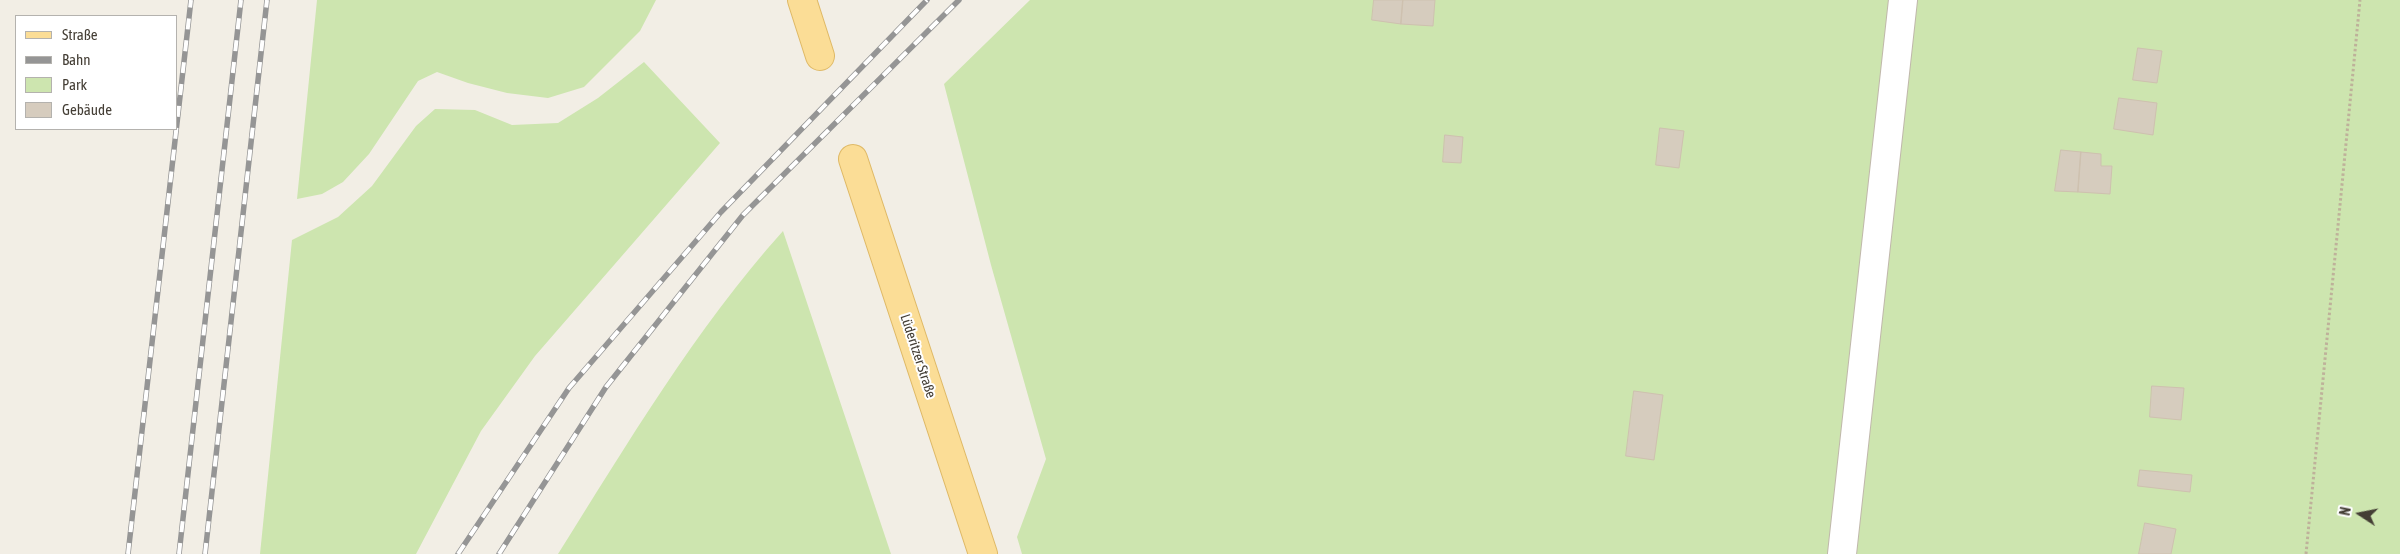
<!DOCTYPE html>
<html>
<head>
<meta charset="utf-8">
<style>
  body { margin:0 }
  #map { position:relative; width:2400px; height:554px; overflow:hidden; background:#f2eee5; font-family:"Asap Condensed",sans-serif }
  canvas { display:block }
  .legend { position:absolute; left:15px; top:15px; width:162px; height:115px; box-sizing:border-box; background:#fff; border:1px solid #b4b2ae; margin:0; padding:6px 9px; list-style:none; font-size:15px; color:#443e35 }
  .legend li { display:flex; align-items:center; gap:10px; height:25px }
  .legend b { width:25px; border:1px solid #b4b2ae }
  .north { position:absolute; left:2335px; top:489px; width:50px; height:50px; -webkit-text-stroke:4px #fff; paint-order:stroke; rotate:281deg; font-size:14px; font-weight:700; line-height:20px; text-align:center; color:#443e35 }
  .north::after { content:''; display:block; margin:auto; width:18px; height:22px; background:#443e35; clip-path:polygon(50% 0,100% 100%,50% 72%,0 100%) }
</style>
</head>
<body>
<div id="map">
<canvas width="2400" height="554"></canvas>
<ul class="legend">
<li><b style="height:6px;background:#fbdd96"></b>Straße</li>
<li><b style="height:6px;background:#959595"></b>Bahn</li>
<li><b style="height:14px;background:#cde5af"></b>Park</li>
<li><b style="height:14px;background:#d6ccbe"></b>Gebäude</li>
</ul>
<div class="north">N</div>
</div>
<script>
const context = document.querySelector('canvas').getContext('2d');
context.lineJoin = 'round';
function fill(path, color) { context.fillStyle = color; context.fill(path, 'evenodd'); }
function stroke(path, color, width, dash) { context.strokeStyle = color; context.lineWidth = width; context.lineCap = dash ? 'butt' : 'round'; context.setLineDash(dash || []); context.stroke(path); }
function drawText(font, color, halo, rows, align = 'center') {
  context.font = font + ' "Asap Condensed",sans-serif'; context.lineWidth = 4; context.setLineDash([]); context.textBaseline = 'middle'; context.strokeStyle = halo; context.fillStyle = color; for (const [text, x, y, turn = 0] of rows) {
    context.save(); context.translate(x, y); context.rotate((+turn || 0) * Math.PI / 180); context.textAlign = isNaN(turn) ? turn : align; if (halo) context.strokeText(text, 0, 0); context.fillText(text, 0, 0); context.restore();
  }
}
fill(new Path2D(`
  M 317,0 L 656,0 L 640,31 L 584,87 L 548,98 L 507,93 L 468,83 L 437,72 L 418,81 L 369,154 L 343,182 L 322,194 L 297,199 Z
  M 1030,0 L 1892,0 L 1835,554 L 1022,554 L 1017,537 L 1046,459 L 991,265 L 944,84 Z
  M 1915,0 L 2400,0 L 2400,554 L 1853,554 Z
  M 644,62 L 720,143 L 535,356 L 481,431 L 416,554 L 260,554 L 292,240 L 338,217 L 372,186 L 416,126 L 435,109 L 475,110 L 512,125 L 558,123 L 598,98 Z
  M 783,231 L 891,554 L 558,554 C 628,443 695,329 783,231 Z`), '#cde5af');
const building = new Path2D(`
  M 1374,0 L 1403,0 L 1401,24 L 1372,20 Z
  M 1403,0 L 1435,0 L 1433,26 L 1401,24 Z
  M 2138,48 L 2162,51 L 2157,83 L 2133,80 Z
  M 2119,98 L 2157,103 L 2153,135 L 2114,129 Z
  M 1660,128 L 1684,131 L 1679,168 L 1656,165 Z
  M 1445,135 L 1463,137 L 1461,163 L 1443,162 Z
  M 2061,150 L 2081,152 L 2078,192 L 2055,191 Z
  M 2081,152 L 2101,154 L 2101,166 L 2112,166 L 2110,194 L 2078,192 Z
  M 2152,386 L 2184,388 L 2181,420 L 2150,417 Z
  M 1634,391 L 1663,395 L 1654,460 L 1626,456 Z
  M 2140,470 L 2192,475 L 2190,492 L 2138,486 Z
  M 2145,523 L 2176,529 L 2171,554 L 2139,554 Z`);
fill(building, '#d6ccbe');
stroke(building, '#cec1af', 1);
const minor = new Path2D(`
  M 1842,554 L 1903,0`);
const major = new Path2D(`
  M 802,0 L 820,56
  M 853,159 L 983,554`);
stroke(minor, '#c0b8ab', 30);
stroke(major, '#dfb966', 30);
stroke(new Path2D(`
  M 2306,554 L 2360,0`), '#beb19a', 3, [2.5, 2.5]);
stroke(minor, '#fff', 28);
stroke(major, '#fbdd96', 28);
const rail = new Path2D(`
  M 128,554 L 191,0
  M 179,554 L 241,0
  M 205,554 L 267,0
  M 458,554 L 569,388 L 721,212 L 927,0
  M 499,554 L 606,387 L 743,215 L 959,0`);
stroke(rail, '#959595', 5.5);
stroke(rail, '#fff', 4, [11]);
drawText('14px', '#443e35', '#fff', [
  ["Lüderitzer Straße",918,356,72]
]);
</script>
</body>
</html>
